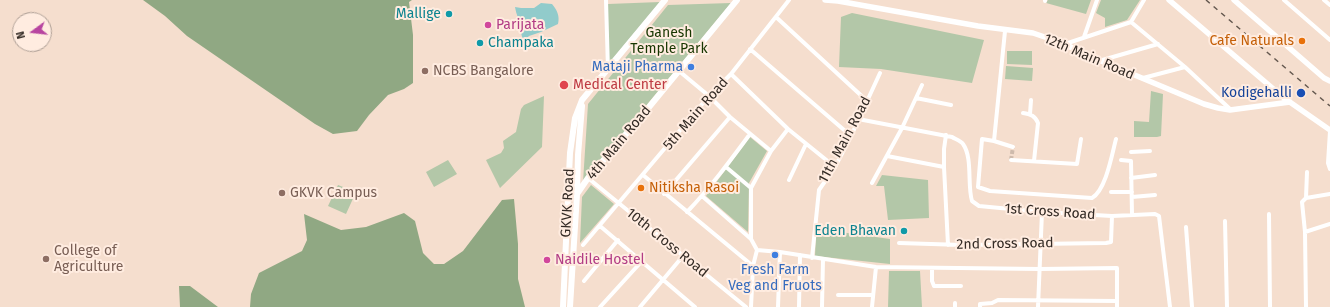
<!DOCTYPE html>
<html>
<head>
<meta charset="utf-8">
<style>
  body { margin:0 }
  #map { position:relative; width:1330px; height:307px; overflow:hidden; background:#f5dece; font-family:"Fira Sans",sans-serif }
  canvas { display:block }
  .north { position:absolute; left:12px; top:12px; width:40px; height:40px; box-sizing:border-box; background:#ffece0; border:1px solid #ae9f95; border-radius:50%; rotate:255deg; font-size:11px; font-weight:700; line-height:16px; text-align:center; color:#342b25 }
  .north::after { content:''; display:block; margin:auto; width:14px; height:18px; background:#b845a0; clip-path:polygon(50% 0,100% 100%,50% 72%,0 100%) }
</style>
</head>
<body>
<div id="map">
<canvas width="1330" height="307"></canvas>
<div class="north">N</div>
</div>
<script>
const context = document.querySelector('canvas').getContext('2d');
context.lineJoin = 'round';
function fill(path, color) { context.fillStyle = color; context.fill(path, 'evenodd'); }
function stroke(path, color, width, dash) { context.strokeStyle = color; context.lineWidth = width; context.lineCap = dash ? 'butt' : 'round'; context.setLineDash(dash || []); context.stroke(path); }
function drawText(font, color, halo, rows, align = 'center') {
  context.font = font + ' "Fira Sans",sans-serif'; context.lineWidth = 4; context.setLineDash([]); context.textBaseline = 'middle'; context.strokeStyle = halo; context.fillStyle = color; for (const [text, x, y, turn = 0] of rows) {
    context.save(); context.translate(x, y); context.rotate((+turn || 0) * Math.PI / 180); context.textAlign = isNaN(turn) ? turn : align; if (halo) context.strokeText(text, 0, 0); context.fillText(text, 0, 0); context.restore();
  }
}
fill(new Path2D(`
  M 1048,0 L 1091,0 L 1086,14 L 1046,3 Z
  M 1101,0 L 1140,0 L 1127,20 L 1105,27 L 1105,18 L 1096,13 Z
  M 660,2 L 612,60 L 608,61 L 608,4 Z
  M 731,3 L 583,182 L 588,104 L 668,5 Z
  M 852,13 L 984,40 L 972,83 L 881,69 L 839,67 L 841,17 Z
  M 1007,51 L 1032,51 L 1032,65 L 1007,64 Z
  M 1006,66 L 1033,68 L 1032,81 L 1005,79 Z
  M 1151,91 L 1163,94 L 1161,136 L 1157,137 L 1134,137 L 1134,121 L 1149,122 Z
  M 544,96 L 542,147 L 500,188 L 486,160 L 501,153 L 504,148 L 503,141 L 516,132 L 521,109 L 524,105 Z
  M 750,137 L 767,151 L 749,183 L 748,232 L 706,196 Z
  M 448,160 L 457,174 L 434,187 L 426,172 Z
  M 882,175 L 928,180 L 929,218 L 888,220 L 884,186 L 876,186 Z
  M 338,185 L 356,192 L 346,214 L 328,206 Z
  M 591,185 L 614,204 L 580,243 L 582,197 Z
  M 833,231 L 890,239 L 890,264 L 815,256 L 816,234 L 832,236 Z
  M 889,271 L 920,271 L 922,307 L 888,307 Z`), '#b3c7a8');
fill(new Path2D(`
  M 143,0 L 412,0 L 409,2 L 413,35 L 413,83 L 404,89 L 388,95 L 369,115 L 357,131 L 333,134 L 315,124 L 187,36 L 165,16 Z
  M 514,199 L 518,244 L 518,279 L 525,307 L 250,307 L 251,294 L 259,273 L 302,251 L 307,240 L 304,214 L 341,230 L 366,227 L 404,213 L 415,221 L 423,253 L 434,264 L 444,264 L 463,251 L 502,200 Z
  M 179,286 L 190,286 L 218,307 L 180,307 Z`), '#90a883');
fill(new Path2D(`
  M 541,3 L 552,4 C 557,10 560,16 558,24 L 541,32 L 529,36 L 526,39 L 523,39 C 521,35 521,31 520,26 C 519,19 516,14 515,7 L 521,8 L 534,8 Z`), '#91cbcb');
stroke(new Path2D(`
  M 1011,160 L 1013,147`), '#cebaac', 4, [4, 2]);
stroke(new Path2D(`
  M 606,0 L 608,70
  M 1284,0 L 1330,40
  M 1324,0 L 1330,5
  M 1045,1 L 1045,0
  M 776,17 L 866,100
  M 1131,22 L 1185,67 L 1230,109
  M 1005,31 L 994,141 L 982,139 L 978,187 L 990,191 L 1092,198 C 1106,190 1112,154 1116,139
  M 1084,37 L 1097,0
  M 1065,44 L 1131,22 L 1144,0
  M 750,49 L 851,136
  M 1099,61 L 1158,44
  M 679,71 L 709,96 L 730,117 L 771,151
  M 731,74 L 788,129 L 835,167
  M 1143,78 L 1185,67
  M 916,98 L 951,105
  M 1023,113 C 1031,114 1035,116 1038,123 L 1034,161
  M 1030,114 L 1031,100
  M 858,119 L 952,137 C 955,139 961,141 963,144 C 973,158 967,185 972,201 L 979,206 L 1042,212 L 1112,216 L 1111,242 L 1106,243 L 963,245 L 899,243
  M 1330,131 L 1328,163 L 1330,169
  M 946,135 L 944,149 L 944,167 L 948,245
  M 994,141 L 1013,147
  M 1131,152 L 1150,151
  M 887,156 L 944,167
  M 1011,160 L 1077,164 L 1081,139
  M 1121,160 L 1131,161 L 1132,215
  M 726,167 L 751,188
  M 643,175 L 753,266
  M 588,178 L 746,307
  M 1131,178 L 1155,175
  M 789,180 L 806,144
  M 872,183 L 902,128 L 922,85
  M 1111,192 L 1132,192
  M 664,194 L 730,117
  M 702,196 L 751,239
  M 1132,197 L 1155,195
  M 1306,198 L 1307,172
  M 687,212 C 710,188 730,161 750,134
  M 1269,214 L 1270,307
  M 1112,216 L 1155,214 L 1159,216 L 1170,307
  M 1225,221 L 1227,307
  M 600,226 L 695,307
  M 1186,227 L 1192,307
  M 1305,232 L 1302,202 L 1306,198 L 1330,194
  M 583,245 L 709,96 L 731,74 L 789,0
  M 757,250 L 780,252 L 876,267 L 1040,269 L 1117,268 L 1117,307
  M 812,258 L 819,190 L 835,167 L 851,136 L 880,73
  M 932,268 L 932,281 L 934,286 L 961,286
  M 584,281 L 618,240
  M 838,295 L 873,295
  M 600,307 L 642,261
  M 640,307 L 683,256
  M 751,307 L 753,266 L 757,250 L 751,239 L 751,188 L 771,151 L 788,129
  M 778,307 L 780,252
  M 799,307 L 800,255
  M 822,307 L 823,259
  M 872,307 L 876,267
  M 955,307 L 955,303
  M 980,307 L 980,304 L 992,303 L 998,300 L 1117,301
  M 1038,307 L 1042,212
  M 1306,307 L 1305,232 L 1330,224`), '#fff', 4);
stroke(new Path2D(`
  M 825,0 L 838,1 L 978,26 L 1033,33 L 1065,44 L 1082,53 L 1204,104 L 1218,108 L 1230,110 L 1290,102
  M 1169,0 L 1284,98 L 1330,130
  M 1234,0 L 1324,78 L 1330,81`), '#fff', 5.5);
stroke(new Path2D(`
  M 577,194 L 588,178 L 645,112 L 737,0
  M 563,307 L 570,153 L 575,118 L 582,100 L 665,0
  M 570,307 L 577,194 L 578,155 L 582,106`), '#fff', 6);
stroke(new Path2D(`
  M 1206,0 L 1330,106`), '#64584f', 1.5, [5, 5]);
for (const [x, y, r, color] of [
  [449,14,4,"#0f9aa8"],
  [488,25,4,"#d1479c"],
  [1302,41,4,"#e8710a"],
  [480,43,4,"#0f9aa8"],
  [691,67,4,"#3f7fe0"],
  [425,71,4,"#8d6e63"],
  [564,85,5,"#e0444e"],
  [1301,93,5,"#1a4fb4"],
  [641,188,4,"#e8710a"],
  [282,193,4,"#8d6e63"],
  [904,231,4,"#0f9aa8"],
  [775,255,4,"#3f7fe0"],
  [46,259,4,"#8d6e63"],
  [547,260,4,"#d1479c"]
]) { const dot = new Path2D(); dot.arc(x, y, r, 0, 2 * Math.PI); context.fillStyle = color; context.fill(dot); stroke(dot, '#ffece0', 1.5); }
drawText('14px', '#0d838f', '#ffece0', [
  ["Mallige",441,14],
  ["Champaka",488,43,"left"],
  ["Eden Bhavan",896,231]
], 'right');
drawText('14px', '#b23c85', '#ffece0', [
  ["Parijata",496,25],
  ["Naidile Hostel",555,260]
], 'left');
drawText('14px', '#173600', '#ffece0', [
  ["Ganesh",669,33],
  ["Temple Park",669,49]
]);
drawText('14px', '#c56008', '#ffece0', [
  ["Cafe Naturals",1294,41],
  ["Nitiksha Rasoi",649,188,"left"]
], 'right');
drawText('14px', '#342b25', '#ffece0', [
  ["12th Main Road",1089,57,23],
  ["5th Main Road",696,114,-49],
  ["11th Main Road",845,140,-62],
  ["4th Main Road",619,143,-50],
  ["GKVK Road",568,203,-87],
  ["1st Cross Road",1050,212,4],
  ["10th Cross Road",667,243,39],
  ["2nd Cross Road",1005,244,-1]
]);
drawText('14px', '#366cbe', '#ffece0', [
  ["Mataji Pharma",683,67],
  ["Fresh Farm",775,270,"center"],
  ["Veg and Fruots",775,286,"center"]
], 'right');
drawText('14px', '#785e54', '#ffece0', [
  ["NCBS Bangalore",433,71],
  ["GKVK Campus",290,193],
  ["College of",54,251],
  ["Agriculture",54,267]
], 'left');
drawText('14px', '#be3a42', '#ffece0', [
  ["Medical Center",573,85]
], 'left');
drawText('14px', '#164399', '#ffece0', [
  ["Kodigehalli",1292,93]
], 'right');
</script>
</body>
</html>
